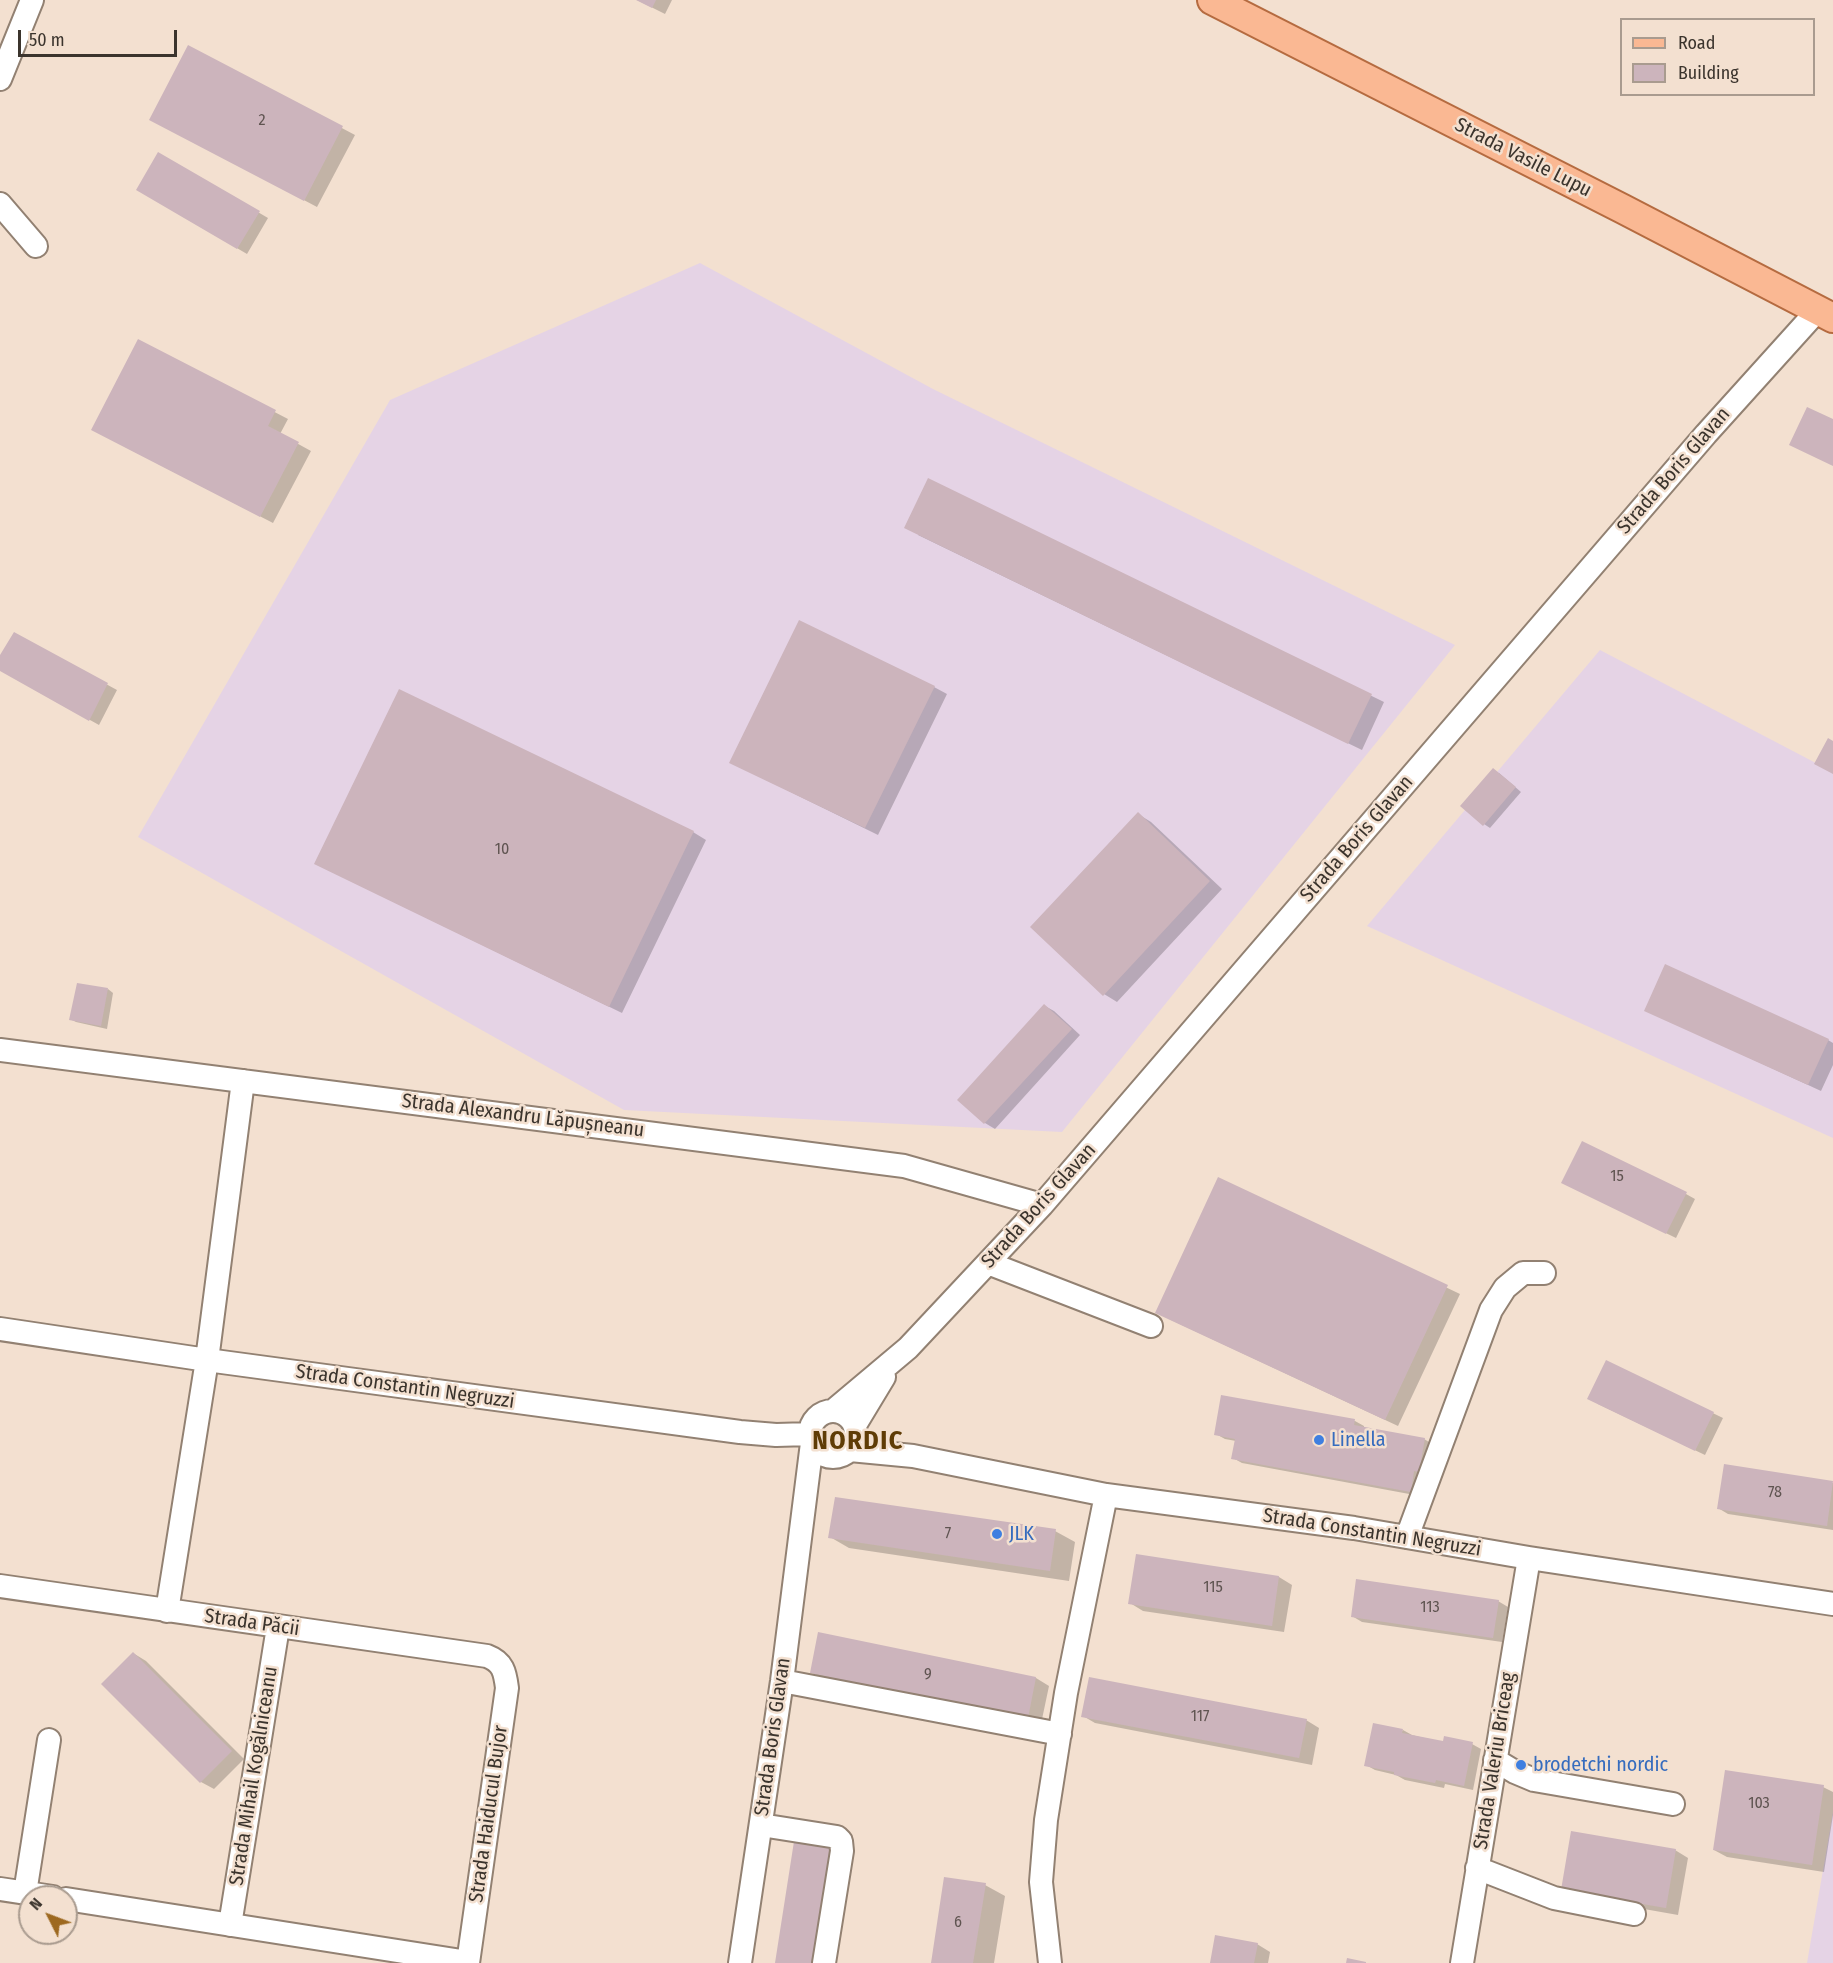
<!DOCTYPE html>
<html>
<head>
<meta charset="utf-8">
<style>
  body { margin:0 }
  #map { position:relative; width:1833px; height:1963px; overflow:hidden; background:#f3e0d0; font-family:"Fira Sans Condensed",sans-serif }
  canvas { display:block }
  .legend { position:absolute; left:1620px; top:18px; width:195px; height:78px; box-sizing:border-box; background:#f3e0d0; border:2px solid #a99b8f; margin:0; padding:8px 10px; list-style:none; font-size:18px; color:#3b342d }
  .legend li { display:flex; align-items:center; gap:12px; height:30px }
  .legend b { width:30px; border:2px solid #a99b8f }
  .north { position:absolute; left:18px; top:1885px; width:60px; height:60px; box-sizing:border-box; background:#f3e0d0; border:2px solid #a99b8f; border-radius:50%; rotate:312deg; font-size:16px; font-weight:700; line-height:24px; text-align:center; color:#3b342d }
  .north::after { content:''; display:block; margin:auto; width:21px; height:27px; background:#9d6920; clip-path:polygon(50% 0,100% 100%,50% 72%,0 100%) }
  .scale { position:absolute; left:18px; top:30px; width:159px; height:27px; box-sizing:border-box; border:3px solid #3b342d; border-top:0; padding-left:8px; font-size:18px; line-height:21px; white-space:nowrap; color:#3b342d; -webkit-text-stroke:4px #f3e0d0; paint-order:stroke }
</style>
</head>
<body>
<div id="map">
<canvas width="1833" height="1963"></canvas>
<ul class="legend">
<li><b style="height:8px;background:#fab893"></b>Road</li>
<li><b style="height:16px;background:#ccb4bc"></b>Building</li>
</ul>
<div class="north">N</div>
<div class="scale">50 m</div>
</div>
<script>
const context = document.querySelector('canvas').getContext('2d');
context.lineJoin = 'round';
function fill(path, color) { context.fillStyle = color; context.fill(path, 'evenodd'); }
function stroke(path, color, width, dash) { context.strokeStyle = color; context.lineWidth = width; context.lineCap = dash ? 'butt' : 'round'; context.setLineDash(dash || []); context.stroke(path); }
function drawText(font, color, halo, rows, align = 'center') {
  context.font = font + ' "Fira Sans Condensed",sans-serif'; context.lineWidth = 5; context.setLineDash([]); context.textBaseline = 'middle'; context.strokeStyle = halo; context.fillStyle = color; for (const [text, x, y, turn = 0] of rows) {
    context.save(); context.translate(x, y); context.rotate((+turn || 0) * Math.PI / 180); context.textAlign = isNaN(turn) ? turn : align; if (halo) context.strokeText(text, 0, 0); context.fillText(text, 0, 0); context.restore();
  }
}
fill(new Path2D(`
  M 700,263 L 933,389 L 1455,645 L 1062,1132 L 624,1110 L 138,837 L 390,400 Z
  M 1600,650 L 1833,772 L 1833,1138 L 1367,926 Z
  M 1833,1812 L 1833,1963 L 1807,1963 Z`), '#e5d3e5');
fill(new Path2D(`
  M 637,0 L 672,0 L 665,14 Z
  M 189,47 L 355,135 L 317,207 L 164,126 Z
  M 159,154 L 268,218 L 247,254 L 138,190 Z
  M 138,341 L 288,419 L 280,434 L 311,451 L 273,523 L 106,437 Z
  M 929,480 L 1384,702 L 1362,750 L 918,535 Z
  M 14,634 L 117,690 L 99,725 L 0,670 L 0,658 Z
  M 934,687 L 947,694 L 878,835 L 744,769 Z
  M 1499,773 L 1521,792 L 1490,828 L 1484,824 Z
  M 1138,814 L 1151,822 L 1222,889 L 1117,1002 L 1104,994 Z
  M 693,832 L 706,840 L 622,1013 L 316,864 Z
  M 108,989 L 113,993 L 107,1029 L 76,1022 L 70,1019 Z
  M 1045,1006 L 1054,1011 L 1080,1035 L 995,1129 L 985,1123 L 959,1099 Z
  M 1646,1010 L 1828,1040 L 1833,1043 L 1833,1065 L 1821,1091 Z
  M 1219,1179 L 1460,1294 L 1398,1426 L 1169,1319 Z
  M 1573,1188 L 1686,1194 L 1695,1199 L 1676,1238 Z
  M 1607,1362 L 1723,1418 L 1705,1455 L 1598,1404 Z
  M 1223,1396 L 1355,1421 L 1364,1426 L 1364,1428 L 1424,1439 L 1434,1445 L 1420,1496 L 1242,1463 L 1233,1458 L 1236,1441 L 1225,1439 L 1216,1434 Z
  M 1725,1466 L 1833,1483 L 1833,1530 L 1728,1514 L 1718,1508 Z
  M 1055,1531 L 1075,1542 L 1069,1581 L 849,1548 L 830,1537 Z
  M 1138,1556 L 1279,1577 L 1292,1585 L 1284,1632 L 1143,1611 L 1130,1603 Z
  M 1498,1601 L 1508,1607 L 1502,1642 L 1362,1622 L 1352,1616 Z
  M 819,1634 L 1036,1678 L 1049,1686 L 1041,1724 L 824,1679 L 811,1672 Z
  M 133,1653 L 146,1661 L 244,1759 L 214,1789 L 201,1782 Z
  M 1083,1716 L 1306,1720 L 1319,1728 L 1312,1765 L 1095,1723 Z
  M 1403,1730 L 1412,1735 L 1444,1743 L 1472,1744 L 1481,1749 L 1473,1790 L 1445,1784 L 1444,1788 L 1405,1780 L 1396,1775 L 1375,1770 L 1366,1765 Z
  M 1823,1787 L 1833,1792 L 1833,1815 L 1824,1872 L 1727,1857 L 1714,1850 Z
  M 1675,1850 L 1688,1858 L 1678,1915 L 1576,1897 Z
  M 985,1885 L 1005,1896 L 994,1963 L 932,1963 Z
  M 1257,1944 L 1270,1952 L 1268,1963 L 1211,1963 Z`), '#0003');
fill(new Path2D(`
  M 636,0 L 656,0 L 652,8 Z
  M 188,45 L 343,126 L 304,201 L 149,120 Z
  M 158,152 L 260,211 L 237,249 L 136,190 Z
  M 138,339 L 276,410 L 268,426 L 299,442 L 260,517 L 91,430 Z
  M 1807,407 L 1833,419 L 1833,466 L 1789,445 Z
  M 928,478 L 1372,694 L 1348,744 L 904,528 Z
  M 799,620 L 935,686 L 865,828 L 729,763 Z
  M 14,632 L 108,683 L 89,721 L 0,671 L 0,655 Z
  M 399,689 L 694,831 L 609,1007 L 314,864 Z
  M 1828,738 L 1833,741 L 1833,774 L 1814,764 Z
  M 1493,768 L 1516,787 L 1483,826 L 1460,806 Z
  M 1138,812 L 1210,881 L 1103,996 L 1030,927 Z
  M 1665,964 L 1829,1039 L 1808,1085 L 1644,1011 Z
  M 77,983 L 108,988 L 101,1026 L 69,1020 Z
  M 1044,1004 L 1072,1029 L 984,1124 L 957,1100 Z
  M 1582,1141 L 1687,1192 L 1666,1234 L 1561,1183 Z
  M 1218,1177 L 1448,1285 L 1385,1420 L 1155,1313 Z
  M 1606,1360 L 1714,1412 L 1695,1451 L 1587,1399 Z
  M 1221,1395 L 1355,1419 L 1354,1425 L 1425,1438 L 1419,1472 L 1414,1471 L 1411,1492 L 1231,1459 L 1235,1439 L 1214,1435 Z
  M 1724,1464 L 1833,1481 L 1827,1526 L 1717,1509 Z
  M 835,1497 L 1056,1529 L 1050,1571 L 828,1538 Z
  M 1136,1554 L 1279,1576 L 1272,1626 L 1128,1604 Z
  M 1356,1579 L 1499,1600 L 1493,1638 L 1351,1617 Z
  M 818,1632 L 1036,1677 L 1028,1718 L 810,1673 Z
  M 133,1652 L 232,1751 L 200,1783 L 101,1684 Z
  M 1089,1677 L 1307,1719 L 1299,1758 L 1081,1717 Z
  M 1373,1723 L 1403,1729 L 1402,1733 L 1443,1741 L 1444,1736 L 1473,1742 L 1464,1786 L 1436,1780 L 1435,1783 L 1394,1775 L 1394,1772 L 1364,1766 Z
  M 1725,1770 L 1824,1785 L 1812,1865 L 1713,1850 Z
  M 1571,1831 L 1676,1849 L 1666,1908 L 1561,1890 Z
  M 795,1835 L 836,1842 L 817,1963 L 775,1963 Z
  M 944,1877 L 986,1883 L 973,1963 L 931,1963 Z
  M 1215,1935 L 1258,1943 L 1254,1963 L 1210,1963 Z
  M 1347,1958 L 1366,1962 L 1366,1963 L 1346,1963 Z`), '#ccb4bc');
const minor = new Path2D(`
  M 0,79 L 32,0
  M 0,204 L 36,246
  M 0,1050 L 904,1166 L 1042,1205
  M 988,1263 L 1151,1326
  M 0,1329 L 207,1360 L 740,1432 L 776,1435 L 810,1434
  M 833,1411 L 908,1348 L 1042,1205 L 1706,434 L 1817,311
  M810 1434a23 23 0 1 1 46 0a23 23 0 1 1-46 0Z
  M 855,1425 L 884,1377
  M 850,1450 L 913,1456 L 1106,1495 L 1354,1528 L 1529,1558 L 1833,1604
  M 1407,1537 L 1491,1310 L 1505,1288 L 1523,1273 L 1544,1273
  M 0,1586 L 487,1656 C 503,1662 505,1672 507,1688 L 468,1963
  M 167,1611 L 207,1360 L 243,1081
  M 782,1681 L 1060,1734
  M 1495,1760 L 1515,1772 L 1534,1780 L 1673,1804
  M 761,1825 L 837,1837 L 841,1841 L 842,1851 L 824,1963
  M 1477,1868 L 1554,1898 L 1634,1914
  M 0,1889 L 53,1897
  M 25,1893 L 49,1740
  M 66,1899 L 468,1962
  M 230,1925 L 278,1627
  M 740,1963 L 782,1681 L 812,1443
  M 1050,1963 L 1041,1882 L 1046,1820 L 1066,1693 L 1106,1495
  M 1462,1963 L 1529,1558`);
const major = new Path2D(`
  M 1212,0 L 1623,209 L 1833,318`);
stroke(minor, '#928172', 26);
stroke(major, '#b56b40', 32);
stroke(minor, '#fff', 22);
stroke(major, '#fab893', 28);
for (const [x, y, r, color] of [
  [1319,1440,6,"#3f7fe0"],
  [997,1534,6,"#3f7fe0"],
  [1521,1765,6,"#3f7fe0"]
]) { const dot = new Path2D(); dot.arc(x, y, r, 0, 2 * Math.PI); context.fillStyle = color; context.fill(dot); stroke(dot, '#f3e0d0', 2); }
drawText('16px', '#5f5451', null, [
  ["2",262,121],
  ["10",502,850],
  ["15",1617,1177],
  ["78",1775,1493],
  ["7",948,1534],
  ["115",1213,1588],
  ["113",1430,1608],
  ["9",928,1675],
  ["117",1200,1717],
  ["103",1759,1804],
  ["6",958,1923]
]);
drawText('20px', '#3b342d', '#f3e0d0', [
  ["Strada Vasile Lupu",1523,158,27],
  ["Strada Boris Glavan",1674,471,-49],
  ["Strada Boris Glavan",1357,839,-49],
  ["Strada Alexandru Lăpușneanu",523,1116,7],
  ["Strada Boris Glavan",1039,1206,-48],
  ["Strada Constantin Negruzzi",405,1387,8],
  ["Strada Constantin Negruzzi",1372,1533,9],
  ["Strada Păcii",252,1623,8],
  ["Strada Boris Glavan",773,1737,-82],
  ["Strada Valeriu Briceag",1495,1761,-81],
  ["Strada Mihail Kogălniceanu",254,1776,-81],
  ["Strada Haiducul Bujor",489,1814,-82]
]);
drawText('20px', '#366cbe', '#f3e0d0', [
  ["Linella",1331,1440],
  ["JLK",1009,1534],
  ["brodetchi nordic",1533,1765]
], 'left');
context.letterSpacing = '1.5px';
drawText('bold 26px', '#5f3c06', '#f3e0d0', [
  ["NORDIC",858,1442]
]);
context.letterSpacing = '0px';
</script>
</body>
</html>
